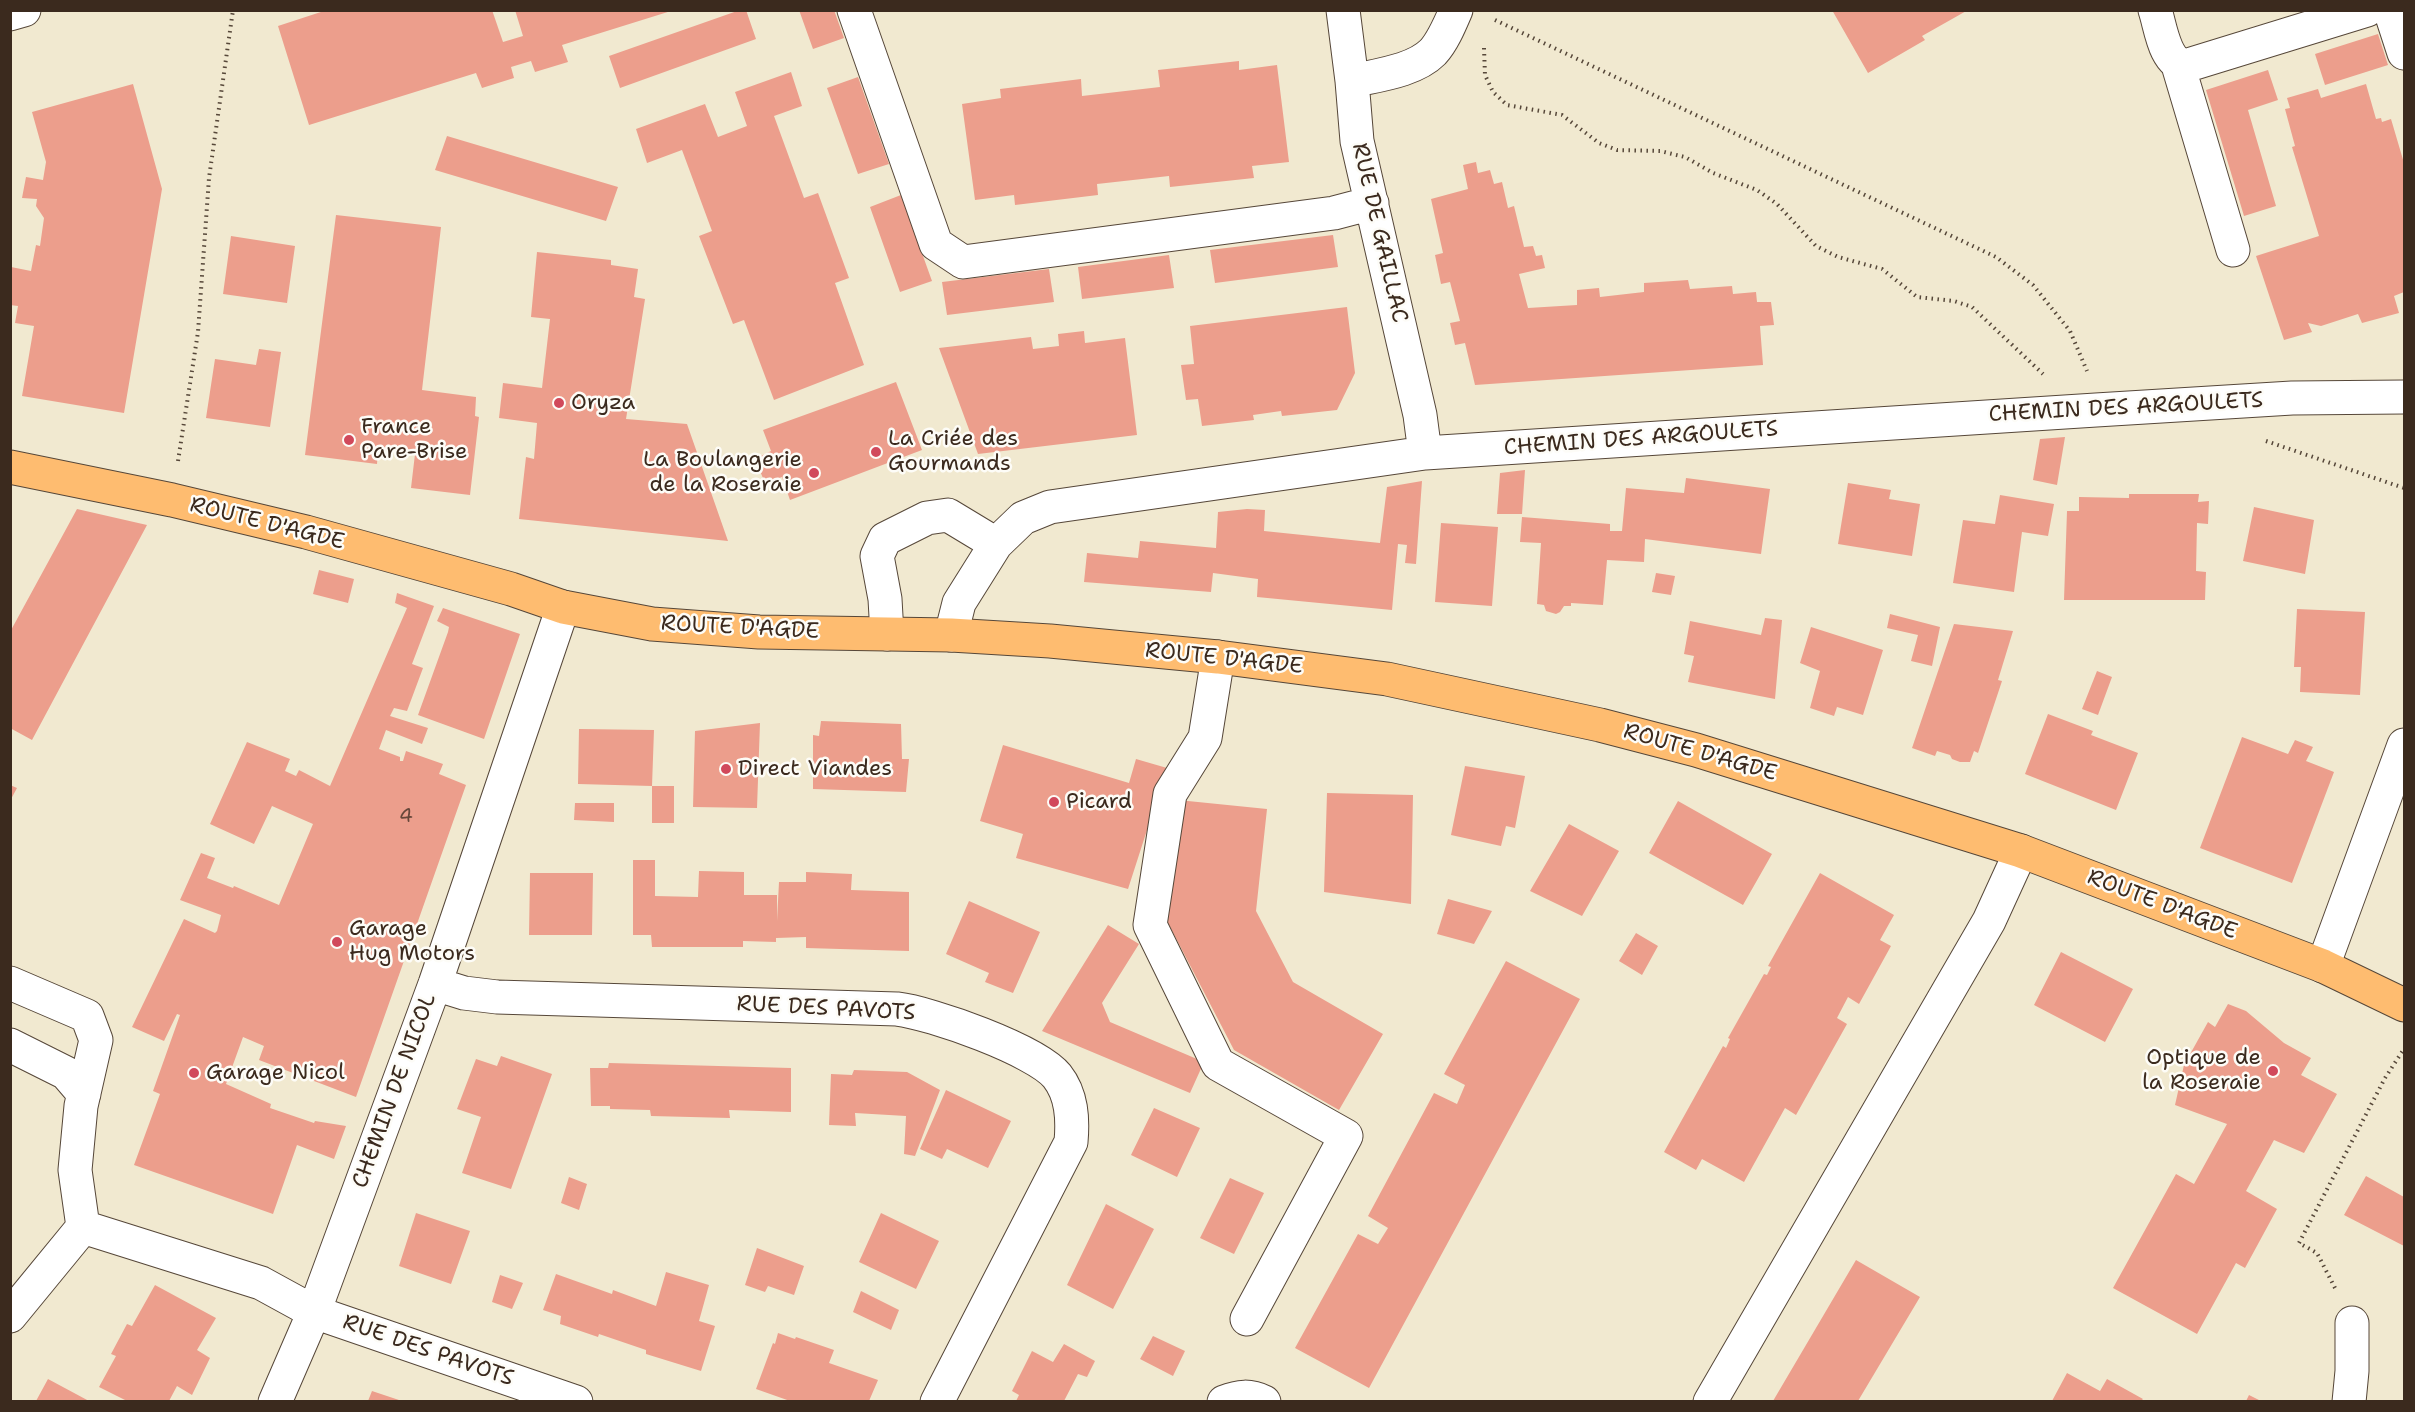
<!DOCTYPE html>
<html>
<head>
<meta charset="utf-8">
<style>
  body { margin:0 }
  #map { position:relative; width:2415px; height:1412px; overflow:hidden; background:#f1e9d0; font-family:"Shantell Sans",sans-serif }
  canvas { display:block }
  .frame { position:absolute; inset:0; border:12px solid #3b2a1e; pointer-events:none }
</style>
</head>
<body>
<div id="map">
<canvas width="2415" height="1412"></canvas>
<div class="frame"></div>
</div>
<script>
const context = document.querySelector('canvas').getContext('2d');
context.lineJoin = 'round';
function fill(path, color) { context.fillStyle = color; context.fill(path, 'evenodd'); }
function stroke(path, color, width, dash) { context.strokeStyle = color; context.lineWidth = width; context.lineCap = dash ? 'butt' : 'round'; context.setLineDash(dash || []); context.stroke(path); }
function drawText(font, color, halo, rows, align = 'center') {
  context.font = font + ' "Shantell Sans",sans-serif'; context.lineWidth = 5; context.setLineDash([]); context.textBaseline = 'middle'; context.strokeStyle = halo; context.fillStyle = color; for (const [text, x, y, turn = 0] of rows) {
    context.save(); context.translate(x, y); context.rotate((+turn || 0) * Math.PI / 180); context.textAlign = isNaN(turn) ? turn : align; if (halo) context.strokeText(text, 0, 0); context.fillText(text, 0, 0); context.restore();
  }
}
fill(new Path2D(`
  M 327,10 L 492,10 L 503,42 L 523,36 L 515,10 L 671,11 L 562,45 L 568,62 L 535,72 L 531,61 L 511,67 L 514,78 L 482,88 L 476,73 L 309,125 L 278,26 Z
  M 740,10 L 746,10 L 756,39 L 620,88 L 609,56 Z
  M 799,10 L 834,10 L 844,38 L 813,49 Z
  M 1832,10 L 1968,10 L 1922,36 L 1925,40 L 1868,73 Z
  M 2378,34 L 2388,65 L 2325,85 L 2315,54 Z
  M 1239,61 L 1239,70 L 1277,65 L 1289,162 L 1252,166 L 1254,178 L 1170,187 L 1169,176 L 1097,184 L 1098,195 L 1015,205 L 1014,195 L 975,200 L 962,104 L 1001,98 L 1000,89 L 1081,79 L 1082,96 L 1160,87 L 1158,70 Z
  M 2268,70 L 2278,100 L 2248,110 L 2276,206 L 2244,216 L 2206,90 Z
  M 791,72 L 802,106 L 774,116 L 804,198 L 818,193 L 849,278 L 835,283 L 864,365 L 774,400 L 744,320 L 733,324 L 699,236 L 712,231 L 682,150 L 647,163 L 636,129 L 705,104 L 718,137 L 747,126 L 735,92 Z
  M 858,77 L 889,164 L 858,174 L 827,88 Z
  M 133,84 L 162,189 L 124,413 L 22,396 L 34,326 L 15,323 L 18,306 L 10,305 L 10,272 L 11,267 L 31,271 L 36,245 L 40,246 L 44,218 L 36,206 L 37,199 L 22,198 L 26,177 L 43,180 L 46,162 L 32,112 Z
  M 2366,84 L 2376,119 L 2381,118 L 2382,122 L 2391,119 L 2404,163 L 2404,292 L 2394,296 L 2399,313 L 2362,323 L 2358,314 L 2321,326 L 2308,323 L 2312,332 L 2284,340 L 2256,256 L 2319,236 L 2292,147 L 2295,146 L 2285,109 L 2290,108 L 2287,98 L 2318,89 L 2321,98 Z
  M 447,136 L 618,187 L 606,221 L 435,170 Z
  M 1476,162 L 1478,173 L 1490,170 L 1494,184 L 1502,182 L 1508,208 L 1514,206 L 1524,247 L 1533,246 L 1536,256 L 1542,255 L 1545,268 L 1519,274 L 1528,308 L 1577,305 L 1577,290 L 1599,288 L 1600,297 L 1644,292 L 1644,283 L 1688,280 L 1690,289 L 1732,286 L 1733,294 L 1756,292 L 1757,302 L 1771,302 L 1774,325 L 1760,326 L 1763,365 L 1475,385 L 1465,343 L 1455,345 L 1450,323 L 1460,321 L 1450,282 L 1441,284 L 1435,255 L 1443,253 L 1431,199 L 1468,189 L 1463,165 Z
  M 901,195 L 932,281 L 900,292 L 870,207 Z
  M 336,215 L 441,227 L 422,390 L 476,397 L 475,416 L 479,417 L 470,495 L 411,488 L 415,454 L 378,449 L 377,464 L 305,455 Z
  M 1333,235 L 1338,267 L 1215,283 L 1210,250 Z
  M 231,236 L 295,246 L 287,303 L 223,294 Z
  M 537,252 L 611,260 L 611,265 L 638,269 L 634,297 L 645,299 L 626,419 L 687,424 L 728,541 L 519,519 L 526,457 L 534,459 L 537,423 L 499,418 L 503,383 L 542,388 L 550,319 L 531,317 Z
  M 1169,255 L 1174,288 L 1082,299 L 1078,267 Z
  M 1049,269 L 1054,302 L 947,315 L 942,282 Z
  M 1347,307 L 1355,373 L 1337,410 L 1282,416 L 1281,411 L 1253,415 L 1254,420 L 1202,426 L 1198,399 L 1186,400 L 1181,365 L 1194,364 L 1190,326 Z
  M 1084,331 L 1085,343 L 1125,338 L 1137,435 L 978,454 L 939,348 L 1031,337 L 1033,349 L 1059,346 L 1058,334 Z
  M 259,349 L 281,352 L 270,427 L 206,418 L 215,359 L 256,365 Z
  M 896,382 L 922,450 L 790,500 L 782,477 L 765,483 L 755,459 L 771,451 L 763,430 Z
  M 2065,437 L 2057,485 L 2033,480 L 2040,439 Z
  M 1525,470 L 1522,514 L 1497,514 L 1500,473 Z
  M 1686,478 L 1770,489 L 1761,554 L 1645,539 L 1644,562 L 1607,560 L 1603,605 L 1571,603 L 1571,606 L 1564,606 L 1560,612 L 1556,614 L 1546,611 L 1544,605 L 1537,604 L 1541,543 L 1520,542 L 1522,517 L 1610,524 L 1610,531 L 1622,531 L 1626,488 L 1684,493 Z
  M 1422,481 L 1416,564 L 1405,563 L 1407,545 L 1398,544 L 1392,610 L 1257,597 L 1258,579 L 1213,573 L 1211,592 L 1084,582 L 1087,553 L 1138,558 L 1140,541 L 1216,548 L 1218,512 L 1247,509 L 1265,510 L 1264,531 L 1380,543 L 1387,487 Z
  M 1848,483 L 1891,490 L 1889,499 L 1920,504 L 1912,556 L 1838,544 Z
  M 2129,494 L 2199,494 L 2198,502 L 2209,501 L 2208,524 L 2197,523 L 2196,571 L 2206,572 L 2205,600 L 2064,600 L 2067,511 L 2079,511 L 2079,497 L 2129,498 Z
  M 2000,495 L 2054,504 L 2048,536 L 2022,532 L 2014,592 L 1953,583 L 1963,520 L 1995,524 Z
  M 2254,507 L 2314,520 L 2305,574 L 2243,561 Z
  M 77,509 L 147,525 L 32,740 L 10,728 L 10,632 Z
  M 1441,523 L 1498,527 L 1492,606 L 1435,602 Z
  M 319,570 L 354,579 L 348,603 L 313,594 Z
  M 1656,573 L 1675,576 L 1671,595 L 1652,592 Z
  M 397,593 L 434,606 L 412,664 L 423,668 L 407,711 L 394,708 L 390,716 L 428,728 L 422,744 L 386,730 L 379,749 L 400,757 L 400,761 L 403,761 L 406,751 L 443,764 L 439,774 L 466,785 L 356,1097 L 259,1060 L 264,1046 L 243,1037 L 226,1084 L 271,1104 L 270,1108 L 314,1123 L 315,1121 L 346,1126 L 334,1159 L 297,1145 L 273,1214 L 134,1165 L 160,1094 L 153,1091 L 180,1015 L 177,1014 L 164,1041 L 132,1027 L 184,919 L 215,933 L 217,931 L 221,915 L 180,900 L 201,853 L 215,858 L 207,878 L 233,888 L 234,886 L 279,905 L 313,824 L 272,806 L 254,844 L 210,824 L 247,742 L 290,759 L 285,771 L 296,776 L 299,770 L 330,786 L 407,608 L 395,603 Z
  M 443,608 L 520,634 L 484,739 L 418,715 L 448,632 L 449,627 L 437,621 Z
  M 2297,609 L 2365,612 L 2360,695 L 2300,692 L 2301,667 L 2294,667 Z
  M 1890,614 L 1940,627 L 1932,666 L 1911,661 L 1918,635 L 1887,628 Z
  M 1765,618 L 1782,620 L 1775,699 L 1688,682 L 1694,656 L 1684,654 L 1690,621 L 1761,635 Z
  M 1954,624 L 2013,631 L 1998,680 L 2002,681 L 1978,753 L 1974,751 L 1970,762 L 1960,762 L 1952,759 L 1950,755 L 1937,751 L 1935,756 L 1912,748 Z
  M 1811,627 L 1883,650 L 1863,715 L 1837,707 L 1834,716 L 1810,708 L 1820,671 L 1800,663 Z
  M 2097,671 L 2112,677 L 2098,715 L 2082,709 Z
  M 2048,714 L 2093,731 L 2091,735 L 2138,753 L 2116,810 L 2025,774 Z
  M 821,721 L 901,724 L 902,759 L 909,759 L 906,792 L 813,789 L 813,735 L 819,736 Z
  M 760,723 L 757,808 L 693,807 L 695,731 Z
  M 579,729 L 654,730 L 652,786 L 578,784 Z
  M 2242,737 L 2288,754 L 2295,740 L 2313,747 L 2306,761 L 2334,772 L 2292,883 L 2200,848 Z
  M 1003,745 L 1129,783 L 1136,759 L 1167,768 L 1128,889 L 1016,858 L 1023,834 L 980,821 Z
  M 1465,766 L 1525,776 L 1515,828 L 1506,826 L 1501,846 L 1451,835 Z
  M 10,785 L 17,788 L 10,801 Z
  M 652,786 L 674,786 L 674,823 L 652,823 Z
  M 1327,793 L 1413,795 L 1411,904 L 1324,892 Z
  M 1178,800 L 1267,809 L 1256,911 L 1293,982 L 1383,1034 L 1339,1110 L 1234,1050 L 1167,921 Z
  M 1678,801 L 1772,854 L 1743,905 L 1649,853 Z
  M 575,803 L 614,803 L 614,822 L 574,820 Z
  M 1569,824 L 1619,851 L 1582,916 L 1530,891 Z
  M 633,860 L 655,860 L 655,896 L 698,897 L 699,871 L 744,872 L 744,895 L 777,895 L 777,921 L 779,882 L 806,882 L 806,872 L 852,874 L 851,890 L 909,892 L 909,951 L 806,948 L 806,937 L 776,938 L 776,942 L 743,941 L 743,947 L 652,947 L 651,935 L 633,935 Z
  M 530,873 L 593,873 L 592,935 L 529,935 Z
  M 1820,873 L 1894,915 L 1880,940 L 1891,946 L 1859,1004 L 1848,997 L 1837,1018 L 1847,1024 L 1796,1115 L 1785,1108 L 1744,1182 L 1702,1159 L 1696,1170 L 1664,1152 L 1723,1046 L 1726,1048 L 1730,1039 L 1728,1038 L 1764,974 L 1767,975 L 1771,967 L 1768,966 Z
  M 1448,899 L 1492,911 L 1474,944 L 1437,934 Z
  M 969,901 L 1040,932 L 1013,993 L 985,982 L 989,973 L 946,954 Z
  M 1108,925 L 1139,944 L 1102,1003 L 1110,1022 L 1204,1062 L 1190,1093 L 1042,1031 Z
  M 1636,933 L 1658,946 L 1642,975 L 1619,961 Z
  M 2061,952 L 2133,989 L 2105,1042 L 2034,1005 Z
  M 1506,961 L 1580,999 L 1369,1388 L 1295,1348 L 1358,1234 L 1378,1244 L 1388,1228 L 1368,1216 L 1434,1093 L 1457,1104 L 1465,1085 L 1444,1074 Z
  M 2228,1004 L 2246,1011 L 2284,1043 L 2311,1058 L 2301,1075 L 2337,1094 L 2304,1153 L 2274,1140 L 2246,1191 L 2277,1209 L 2245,1268 L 2236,1263 L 2197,1334 L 2113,1288 L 2176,1174 L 2194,1184 L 2227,1124 L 2175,1105 L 2184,1065 L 2208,1022 L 2215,1027 Z
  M 501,1056 L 552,1074 L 511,1189 L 462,1173 L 481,1117 L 457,1109 L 476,1059 L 497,1066 Z
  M 609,1063 L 791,1068 L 791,1112 L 729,1110 L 730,1118 L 651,1116 L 650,1110 L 610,1109 L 610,1106 L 591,1106 L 590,1068 L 608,1068 Z
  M 854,1070 L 907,1072 L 940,1090 L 915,1156 L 904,1154 L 906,1116 L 855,1113 L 856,1126 L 829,1125 L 831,1074 L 852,1075 Z
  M 946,1090 L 1011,1121 L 988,1168 L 947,1149 L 942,1159 L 920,1149 Z
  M 1154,1108 L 1200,1128 L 1177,1177 L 1131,1155 Z
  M 2366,1176 L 2404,1197 L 2404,1246 L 2344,1215 Z
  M 569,1177 L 587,1184 L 579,1210 L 561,1203 Z
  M 1230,1178 L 1264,1193 L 1234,1254 L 1200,1238 Z
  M 1106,1204 L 1154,1229 L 1113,1309 L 1067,1285 Z
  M 416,1213 L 470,1231 L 451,1284 L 399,1266 Z
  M 881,1213 L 939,1241 L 916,1289 L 859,1262 Z
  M 757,1248 L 804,1266 L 794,1295 L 768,1286 L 765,1292 L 745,1285 Z
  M 1856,1260 L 1920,1297 L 1858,1401 L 1773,1401 Z
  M 666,1272 L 709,1285 L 699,1321 L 715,1326 L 701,1371 L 646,1354 L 646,1350 L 599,1334 L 598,1337 L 560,1324 L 561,1316 L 543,1310 L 556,1274 L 612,1294 L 613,1290 L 656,1306 Z
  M 500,1275 L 523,1283 L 512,1309 L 492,1302 Z
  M 155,1285 L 216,1318 L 197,1350 L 210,1358 L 192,1395 L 177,1386 L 169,1401 L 127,1401 L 99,1387 L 116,1356 L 111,1354 L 127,1324 L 132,1326 Z
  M 861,1291 L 899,1310 L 891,1330 L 853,1312 Z
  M 778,1333 L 795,1339 L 796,1337 L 834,1350 L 829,1363 L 878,1380 L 869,1401 L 790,1401 L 756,1389 L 773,1343 L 775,1344 Z
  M 1153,1336 L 1185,1351 L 1173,1376 L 1140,1359 Z
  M 1064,1344 L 1095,1361 L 1087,1377 L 1078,1374 L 1064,1401 L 1016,1401 L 1019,1395 L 1012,1391 L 1032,1351 L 1053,1362 Z
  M 2067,1373 L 2100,1391 L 2107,1379 L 2143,1399 L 2141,1401 L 2052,1401 Z
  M 48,1379 L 89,1401 L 36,1401 Z
  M 372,1391 L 402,1401 L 368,1401 Z
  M 2249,1395 L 2261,1401 L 2246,1401 Z`), '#ec9e8c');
const minor = new Path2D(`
  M 854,10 L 936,244 L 963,262 L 1334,213 L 1372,203
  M 1343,10 L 1352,81 L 1357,141 L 1420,415 L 1425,453
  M 2155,10 C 2161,28 2164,62 2185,66 L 2367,10
  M 2390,10 L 2404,53
  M 10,14 L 24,10
  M 2178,65 L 2233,250
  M 1352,81 C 1378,75 1414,71 1433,52 C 1443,41 1450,24 1456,10
  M 887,634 L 885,599 L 877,556 L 885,539 L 927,518 L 948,515 L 996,544
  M 951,635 L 959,603 L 996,544 L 1023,518 L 1050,507 L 1425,453 L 2096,410 L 2292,398 L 2404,397
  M 1218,657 L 1205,738 L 1170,794 L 1150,925 L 1218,1064 L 1346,1136 L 1247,1319
  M 2323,966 L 2404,745
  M 10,983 L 87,1016 L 96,1040 L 81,1106 L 75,1170 L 83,1227
  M 435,984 L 464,993 L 497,997 L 897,1009 C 931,1013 1036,1050 1057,1076 C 1072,1095 1073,1119 1071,1142 L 937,1402
  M 10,1045 L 66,1073 L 84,1094
  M 10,1316 L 83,1227 L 261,1283 L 314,1312 L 576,1402
  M 275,1402 L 314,1312 L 435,984 L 563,607
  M 1224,1402 C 1239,1396 1250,1395 1264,1402
  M 1710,1402 L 1989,921 L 2021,851
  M 2349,1402 L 2352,1371 L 2352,1323`);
const major = new Path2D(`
  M 10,467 L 172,500 L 306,532 L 511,589 L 563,607 L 652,624 L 759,632 L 951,635 L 1050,641 L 1218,657 L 1387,679 L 1600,725 L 1696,750 L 2021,851 L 2323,966 L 2404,1005`);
stroke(minor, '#564739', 35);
stroke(major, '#564739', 35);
stroke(new Path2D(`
  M 1495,20 L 1996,257 L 2033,285 L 2070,331 L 2087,371
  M 1484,48 L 1485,75 L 1493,92 L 1507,105 L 1562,115 L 1599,143 L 1617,150 L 1660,151 L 1685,157 L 1713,173 L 1757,190 L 1777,204 L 1816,246 L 1838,257 L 1882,269 L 1917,297 L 1954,301 L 1972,307 L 2043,374
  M 2266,441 L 2404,488
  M 178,461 L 198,332 L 209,178 L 233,10
  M 2335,1288 L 2317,1253 L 2299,1243 L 2385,1078 L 2404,1049`), '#564739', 4, [1.5, 4.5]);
stroke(minor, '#fff', 33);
stroke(major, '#febc70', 33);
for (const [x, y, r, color] of [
  [559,403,6,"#d1495b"],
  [349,440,6,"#d1495b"],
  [876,452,6,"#d1495b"],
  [814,473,6,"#d1495b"],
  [726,769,6,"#d1495b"],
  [1054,802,6,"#d1495b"],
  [337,942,6,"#d1495b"],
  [2273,1071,6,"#d1495b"],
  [194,1073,6,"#d1495b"]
]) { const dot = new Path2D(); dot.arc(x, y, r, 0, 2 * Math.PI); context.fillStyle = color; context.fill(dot); stroke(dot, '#fdfcf7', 2); }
drawText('20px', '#67473a', null, [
  ["4",406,817]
]);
drawText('22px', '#3b2a1e', '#fdfcf7', [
  ["RUE DE GAILLAC",1379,233,77],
  ["CHEMIN DES ARGOULETS",2126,408,-3],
  ["CHEMIN DES ARGOULETS",1641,439,-4],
  ["ROUTE D'AGDE",267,524,14],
  ["ROUTE D'AGDE",740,628,3],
  ["ROUTE D'AGDE",1224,659,6],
  ["ROUTE D'AGDE",1700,753,16],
  ["ROUTE D'AGDE",2162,905,21],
  ["RUE DES PAVOTS",826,1009,3],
  ["CHEMIN DE NICOL",395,1091,-70],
  ["RUE DES PAVOTS",428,1351,19]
]);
drawText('22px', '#3b2a1e', '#fdfcf7', [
  ["Oryza",571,403],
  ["France",361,427],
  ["Pare-Brise",361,452],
  ["La Criée des",888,439],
  ["Gourmands",888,464],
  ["La Boulangerie",802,460,"right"],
  ["de la Roseraie",802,485,"right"],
  ["Direct Viandes",738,769],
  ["Picard",1066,802],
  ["Garage",349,929],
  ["Hug Motors",349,954],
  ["Optique de",2261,1058,"right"],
  ["la Roseraie",2261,1083,"right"],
  ["Garage Nicol",206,1073]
], 'left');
</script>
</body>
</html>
